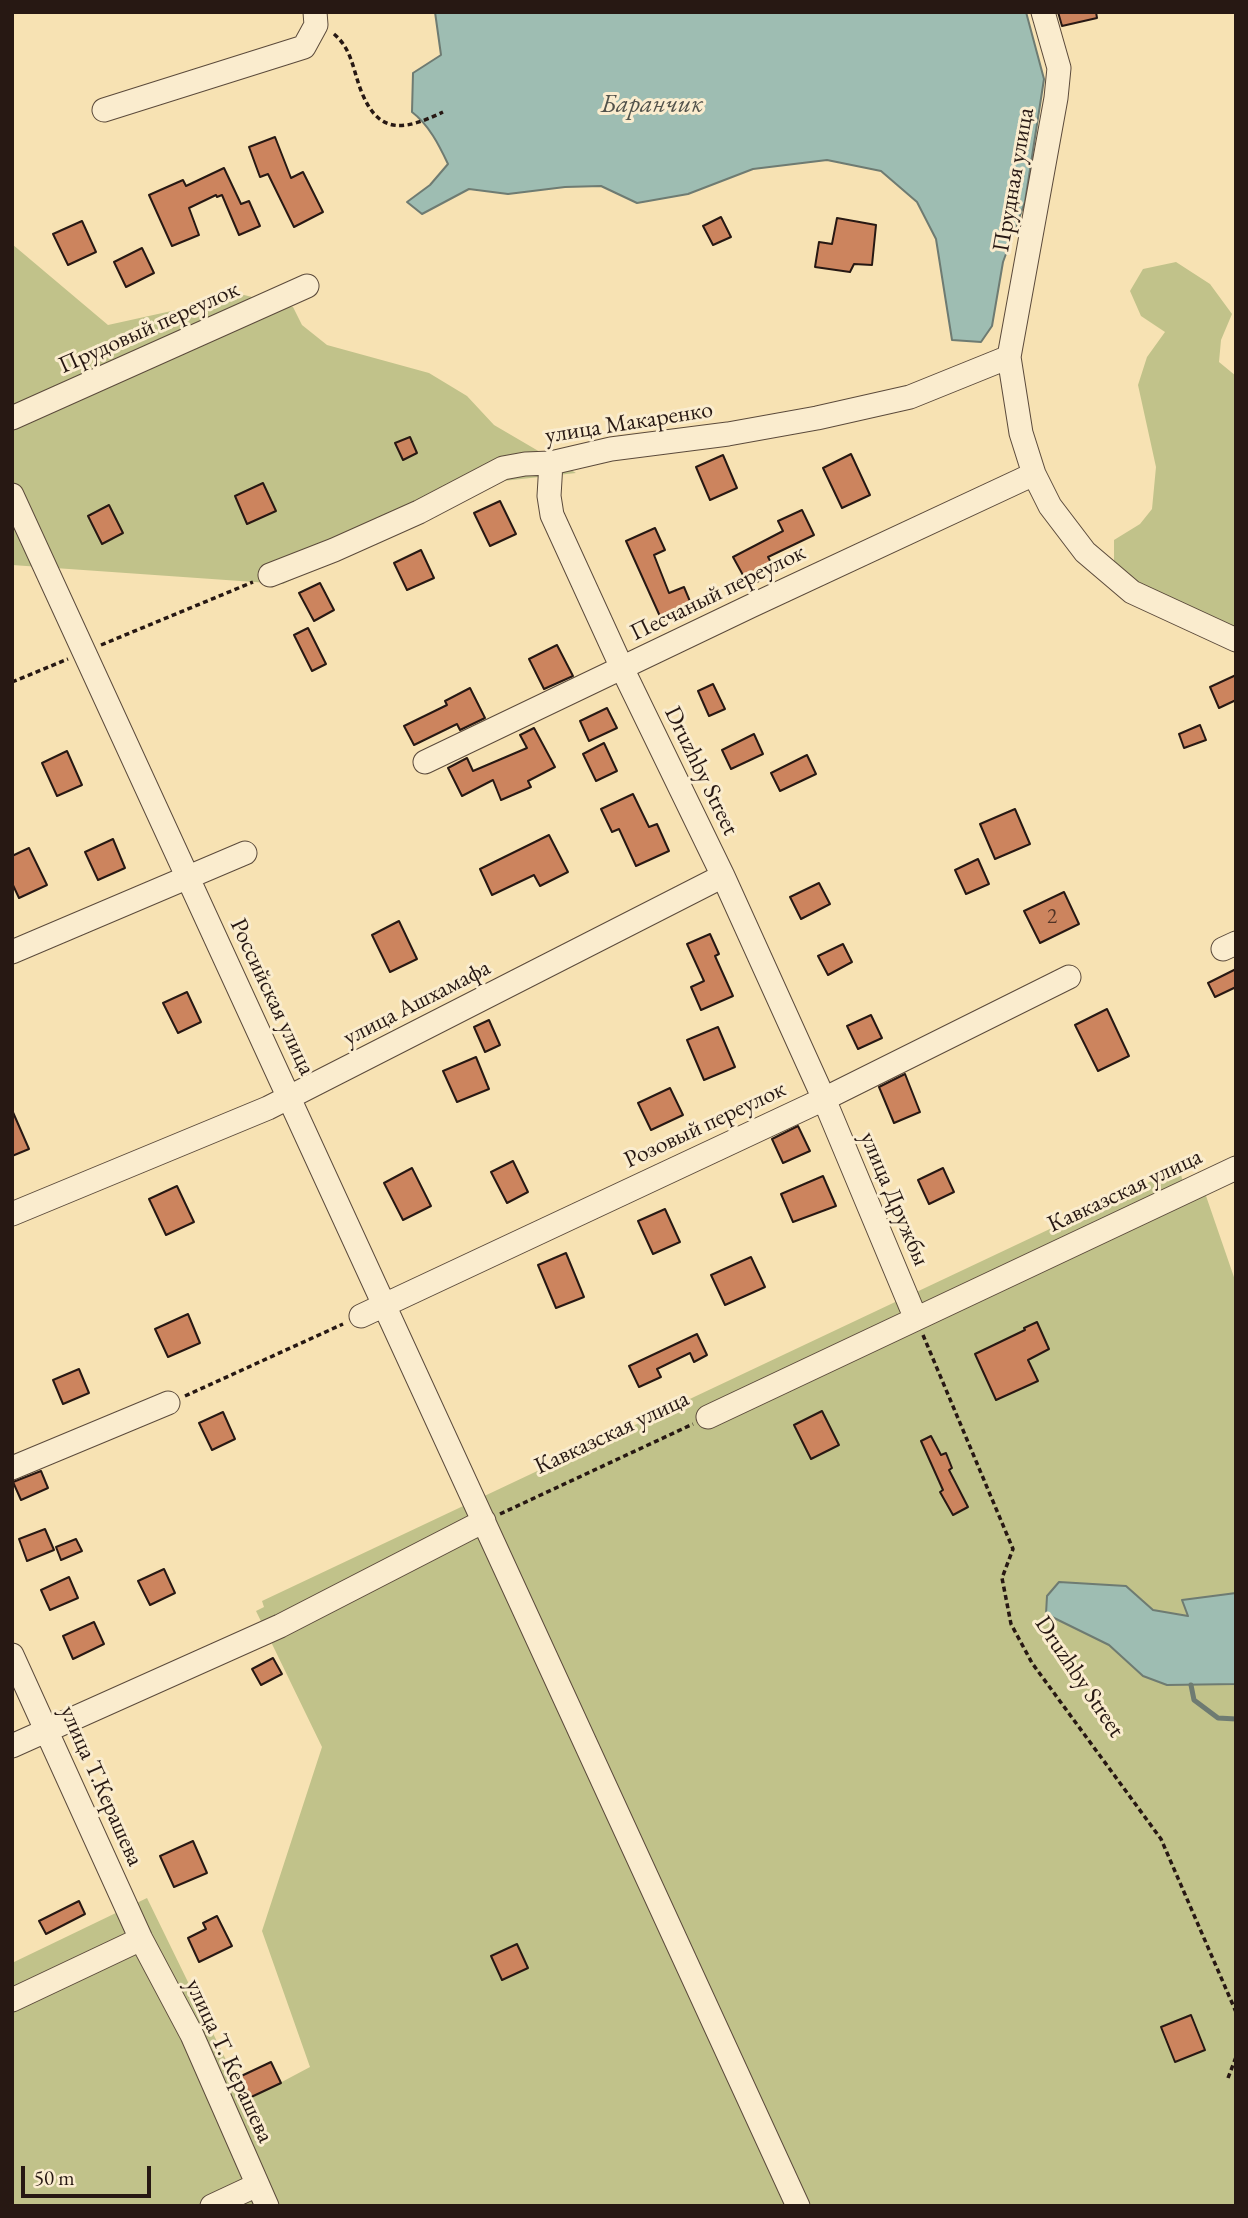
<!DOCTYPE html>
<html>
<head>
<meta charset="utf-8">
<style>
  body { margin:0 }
  #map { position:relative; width:1248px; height:2218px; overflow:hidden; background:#f7e2b3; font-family:"EB Garamond",serif }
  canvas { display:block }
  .frame { position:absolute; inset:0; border:14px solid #271813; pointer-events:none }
  .scale { position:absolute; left:21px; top:2166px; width:130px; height:32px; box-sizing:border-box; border:4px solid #271813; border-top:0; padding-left:9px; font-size:21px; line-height:24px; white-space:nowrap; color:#271813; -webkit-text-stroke:5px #faecce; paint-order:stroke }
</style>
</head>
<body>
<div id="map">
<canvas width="1248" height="2218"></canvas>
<div class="frame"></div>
<div class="scale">50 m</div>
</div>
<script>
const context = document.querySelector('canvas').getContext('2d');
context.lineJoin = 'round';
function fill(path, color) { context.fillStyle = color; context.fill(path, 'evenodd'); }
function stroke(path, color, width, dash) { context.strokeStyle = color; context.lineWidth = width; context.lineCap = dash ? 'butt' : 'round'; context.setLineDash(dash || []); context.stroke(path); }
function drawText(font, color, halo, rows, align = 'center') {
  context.font = font + ' "EB Garamond",serif'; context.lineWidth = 6; context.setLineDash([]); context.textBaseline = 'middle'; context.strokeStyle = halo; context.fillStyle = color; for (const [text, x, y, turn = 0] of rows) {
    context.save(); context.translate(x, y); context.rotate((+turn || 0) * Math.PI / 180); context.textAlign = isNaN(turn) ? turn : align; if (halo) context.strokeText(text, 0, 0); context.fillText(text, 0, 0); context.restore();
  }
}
fill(new Path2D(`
  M 12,244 L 108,325 L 244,295 L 293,307 L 302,325 L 327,345 L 429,373 L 467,396 L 494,425 L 576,473 L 494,482 L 283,584 L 12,565 Z
  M 1176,262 L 1210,284 L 1232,314 L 1221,340 L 1219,362 L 1236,376 L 1236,637 L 1143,588 L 1114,562 L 1114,540 L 1140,524 L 1152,509 L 1156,467 L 1138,385 L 1147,357 L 1165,332 L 1141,316 L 1130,291 L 1143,269 Z
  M 1179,1168 L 1188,1199 L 1205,1193 L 1236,1283 L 1236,2206 L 12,2206 L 12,1963 L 147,1898 L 246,2101 L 310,2067 L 262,1931 L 322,1747 L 256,1611 L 264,1607 L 262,1601 Z`), '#c1c28a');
const water = new Path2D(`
  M 435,12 L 1026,12 L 1044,79 L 1025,202 L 1003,262 L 992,326 L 981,342 L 952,340 L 936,239 L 917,202 L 881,171 L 827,160 L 753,169 L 688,194 L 637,203 L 601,186 L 565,187 L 508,194 L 469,189 L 422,214 L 407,202 L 430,185 L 448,164 C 439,145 429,125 412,112 L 413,73 L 441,55 Z
  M 1059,1582 L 1126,1586 L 1153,1610 L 1188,1616 L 1182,1600 L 1236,1593 L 1236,1684 L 1167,1685 L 1143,1676 L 1109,1645 L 1046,1614 L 1047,1596 Z`);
fill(water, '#9ebdb2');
stroke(water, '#6e7b72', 2);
stroke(new Path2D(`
  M 1191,1685 L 1194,1700 L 1218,1718 L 1236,1719`), '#6e7b72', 5);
const building = new Path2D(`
  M 1058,12 L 1096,12 L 1097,18 L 1062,26 Z
  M 275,137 L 291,178 L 303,172 L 323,212 L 294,227 L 268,174 L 260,177 L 249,147 Z
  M 224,168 L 241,204 L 249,201 L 260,226 L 239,235 L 222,195 L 217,197 L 216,195 L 189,208 L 199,235 L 172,246 L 149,195 L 183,180 L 186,186 Z
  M 721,217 L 731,237 L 713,245 L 703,226 Z
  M 837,218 L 876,225 L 872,265 L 854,264 L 850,272 L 815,267 L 819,242 L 832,244 Z
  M 82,221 L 96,252 L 68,265 L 53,234 Z
  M 142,248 L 154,273 L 126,287 L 114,262 Z
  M 410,437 L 417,453 L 403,460 L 395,443 Z
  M 851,454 L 870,495 L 842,508 L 823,468 Z
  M 723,455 L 737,488 L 710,500 L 696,467 Z
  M 263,483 L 276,511 L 247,524 L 235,496 Z
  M 500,501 L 516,534 L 490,546 L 474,513 Z
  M 109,505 L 123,533 L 102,544 L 88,516 Z
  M 802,510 L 814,535 L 768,557 L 776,572 L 749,586 L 733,557 L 783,531 L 778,521 Z
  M 655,528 L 665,550 L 654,555 L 669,593 L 684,587 L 694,611 L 663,623 L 626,541 Z
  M 421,550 L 434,578 L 407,590 L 394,563 Z
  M 320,583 L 334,610 L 314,621 L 299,593 Z
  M 308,628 L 326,664 L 312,671 L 294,635 Z
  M 557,645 L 573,676 L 544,689 L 529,659 Z
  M 1236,675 L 1236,700 L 1219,708 L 1210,687 Z
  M 713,684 L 725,709 L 709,716 L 698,691 Z
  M 470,688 L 485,718 L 460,730 L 457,724 L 414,745 L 404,726 L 447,705 L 445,701 Z
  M 607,708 L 617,728 L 589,741 L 580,721 Z
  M 1200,725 L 1206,740 L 1184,748 L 1179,734 Z
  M 534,728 L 555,767 L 528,781 L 531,787 L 501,800 L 493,780 L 462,796 L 448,768 L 467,758 L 473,771 L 527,748 L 520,735 Z
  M 754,734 L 763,754 L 731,769 L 722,750 Z
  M 604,743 L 617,771 L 596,781 L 583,754 Z
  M 67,751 L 82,785 L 57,796 L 42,763 Z
  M 807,755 L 816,774 L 780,791 L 771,773 Z
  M 633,794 L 649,827 L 657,824 L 669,851 L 636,866 L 619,829 L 612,832 L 601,809 Z
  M 1015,809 L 1030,844 L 995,859 L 980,824 Z
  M 549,835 L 568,872 L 540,886 L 534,875 L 492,895 L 480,869 Z
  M 113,839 L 125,868 L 98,880 L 85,852 Z
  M 29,848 L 47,885 L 19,898 L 12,883 L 12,856 Z
  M 978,859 L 989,884 L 966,894 L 955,870 Z
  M 819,883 L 830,904 L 801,919 L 790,897 Z
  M 1064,892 L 1079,924 L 1040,943 L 1024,911 Z
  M 399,921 L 417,959 L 390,972 L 372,935 Z
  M 710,934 L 719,954 L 715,956 L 733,996 L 701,1010 L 691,987 L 704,981 L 687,944 Z
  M 843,944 L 852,962 L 828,975 L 818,956 Z
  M 1236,969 L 1236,987 L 1215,997 L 1208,983 Z
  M 187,992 L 201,1022 L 178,1033 L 163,1003 Z
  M 1107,1009 L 1129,1056 L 1098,1071 L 1075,1025 Z
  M 871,1015 L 882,1038 L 858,1049 L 847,1026 Z
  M 489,1020 L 500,1045 L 485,1052 L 474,1027 Z
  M 718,1027 L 735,1067 L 704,1080 L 687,1040 Z
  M 476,1057 L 489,1089 L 457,1102 L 443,1071 Z
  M 905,1074 L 920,1112 L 894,1123 L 879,1087 Z
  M 670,1088 L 683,1115 L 651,1130 L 638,1103 Z
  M 12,1110 L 29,1149 L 12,1156 Z
  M 798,1126 L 810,1151 L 783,1163 L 772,1139 Z
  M 513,1161 L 528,1192 L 507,1203 L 491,1172 Z
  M 412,1168 L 431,1206 L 403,1220 L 384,1183 Z
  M 943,1168 L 954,1192 L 929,1204 L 918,1180 Z
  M 823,1176 L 836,1206 L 793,1222 L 781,1194 Z
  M 177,1186 L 194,1222 L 166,1235 L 149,1199 Z
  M 665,1209 L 680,1242 L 653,1254 L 638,1221 Z
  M 566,1253 L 584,1297 L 556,1308 L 538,1265 Z
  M 751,1257 L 765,1287 L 725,1305 L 711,1275 Z
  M 188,1314 L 200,1343 L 168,1357 L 155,1329 Z
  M 1037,1322 L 1049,1349 L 1028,1360 L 1038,1381 L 996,1400 L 975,1354 L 1025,1330 L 1024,1328 Z
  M 697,1334 L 707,1355 L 694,1362 L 690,1353 L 657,1369 L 661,1377 L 639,1387 L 629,1366 Z
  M 79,1369 L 89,1393 L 63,1404 L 53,1380 Z
  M 822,1411 L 839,1445 L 811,1459 L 794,1425 Z
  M 223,1412 L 235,1439 L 212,1450 L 199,1423 Z
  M 931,1436 L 941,1455 L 946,1453 L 952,1468 L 949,1470 L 968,1507 L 953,1515 L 940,1492 L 943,1490 L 921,1441 Z
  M 41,1471 L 48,1488 L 21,1500 L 13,1482 Z
  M 45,1529 L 54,1550 L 27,1561 L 19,1539 Z
  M 76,1539 L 82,1551 L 61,1560 L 56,1547 Z
  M 164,1569 L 175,1593 L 150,1605 L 138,1581 Z
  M 69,1577 L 78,1598 L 50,1610 L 41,1590 Z
  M 94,1622 L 104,1644 L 73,1659 L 63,1636 Z
  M 273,1658 L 282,1674 L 261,1685 L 252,1669 Z
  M 193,1841 L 207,1873 L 174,1887 L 160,1856 Z
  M 79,1901 L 85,1914 L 46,1934 L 39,1921 Z
  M 217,1916 L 232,1946 L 199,1962 L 188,1938 L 206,1929 L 203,1923 Z
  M 517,1944 L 528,1968 L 502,1980 L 491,1956 Z
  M 1191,2015 L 1205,2050 L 1175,2062 L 1161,2027 Z
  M 271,2062 L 281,2083 L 247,2099 L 237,2078 Z`);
fill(building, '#cc845e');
stroke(building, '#271813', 2);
const minor = new Path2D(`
  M 1043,12 L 1059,68 L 1056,98 L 1009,357 L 1021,433 L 1034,474 L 1050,506 L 1085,552 L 1132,592 L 1236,640
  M 104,110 L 304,47 L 316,25 L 315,12
  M 12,418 L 307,286
  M 551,463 L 549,496 L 552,515 L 622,668 L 723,876 L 824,1099 L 916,1319
  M 12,495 L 798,2206
  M 270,575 L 334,550 L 419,512 L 503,468 L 525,464 L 551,463 L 611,449 L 728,434 L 817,418 L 910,397 L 1009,357
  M 425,762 L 751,606 L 1034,474
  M 1223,949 L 1236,943
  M 12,952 L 245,853
  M 12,1214 L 268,1108 L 723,876
  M 361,1316 L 824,1099 L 1069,977
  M 708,1417 L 1236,1168
  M 12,1468 L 168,1403
  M 12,1655 L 141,1939 L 192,2035 L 267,2206
  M 12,1746 L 280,1626 L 484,1521
  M 12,2000 L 141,1939
  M 212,2206 L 257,2185`);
stroke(minor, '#5b4a3b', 25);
stroke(new Path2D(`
  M 334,34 C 353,50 353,72 362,93 C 380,137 407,129 443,112
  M 101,645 L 253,582
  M 12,682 L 68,659
  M 923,1335 L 1013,1549 L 1002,1578 L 1011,1624 L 1032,1663 L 1161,1839 L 1236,2012
  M 185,1396 L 343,1324
  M 500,1514 L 693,1424
  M 1228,2078 L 1236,2057`), '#271813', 3.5, [5, 3.5]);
stroke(minor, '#faecce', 23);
drawText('21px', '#503326', null, [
  ["2",1052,917]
]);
drawText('24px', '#271813', '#faecce', [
  ["Прудная улица",1014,180,-80],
  ["Прудовый переулок",149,328,-24],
  ["улица Макаренко",629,423,-9],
  ["Песчаный переулок",718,593,-26],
  ["Druzhby Street",701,771,64],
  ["Российская улица",272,997,65],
  ["улица Ашхамафа",417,1003,-27],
  ["Розовый переулок",705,1125,-25],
  ["Кавказcкая улица",1125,1191,-25],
  ["улица Дружбы",894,1199,67],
  ["Кавказcкая улица",612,1433,-25],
  ["Druzhby Street",1079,1677,56],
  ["улица Т.Керашева",101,1786,66],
  ["улица Т. Керашева",229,2061,65]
]);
drawText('italic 26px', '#51524b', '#faecce', [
  ["Баранчик",652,105]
]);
</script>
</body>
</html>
